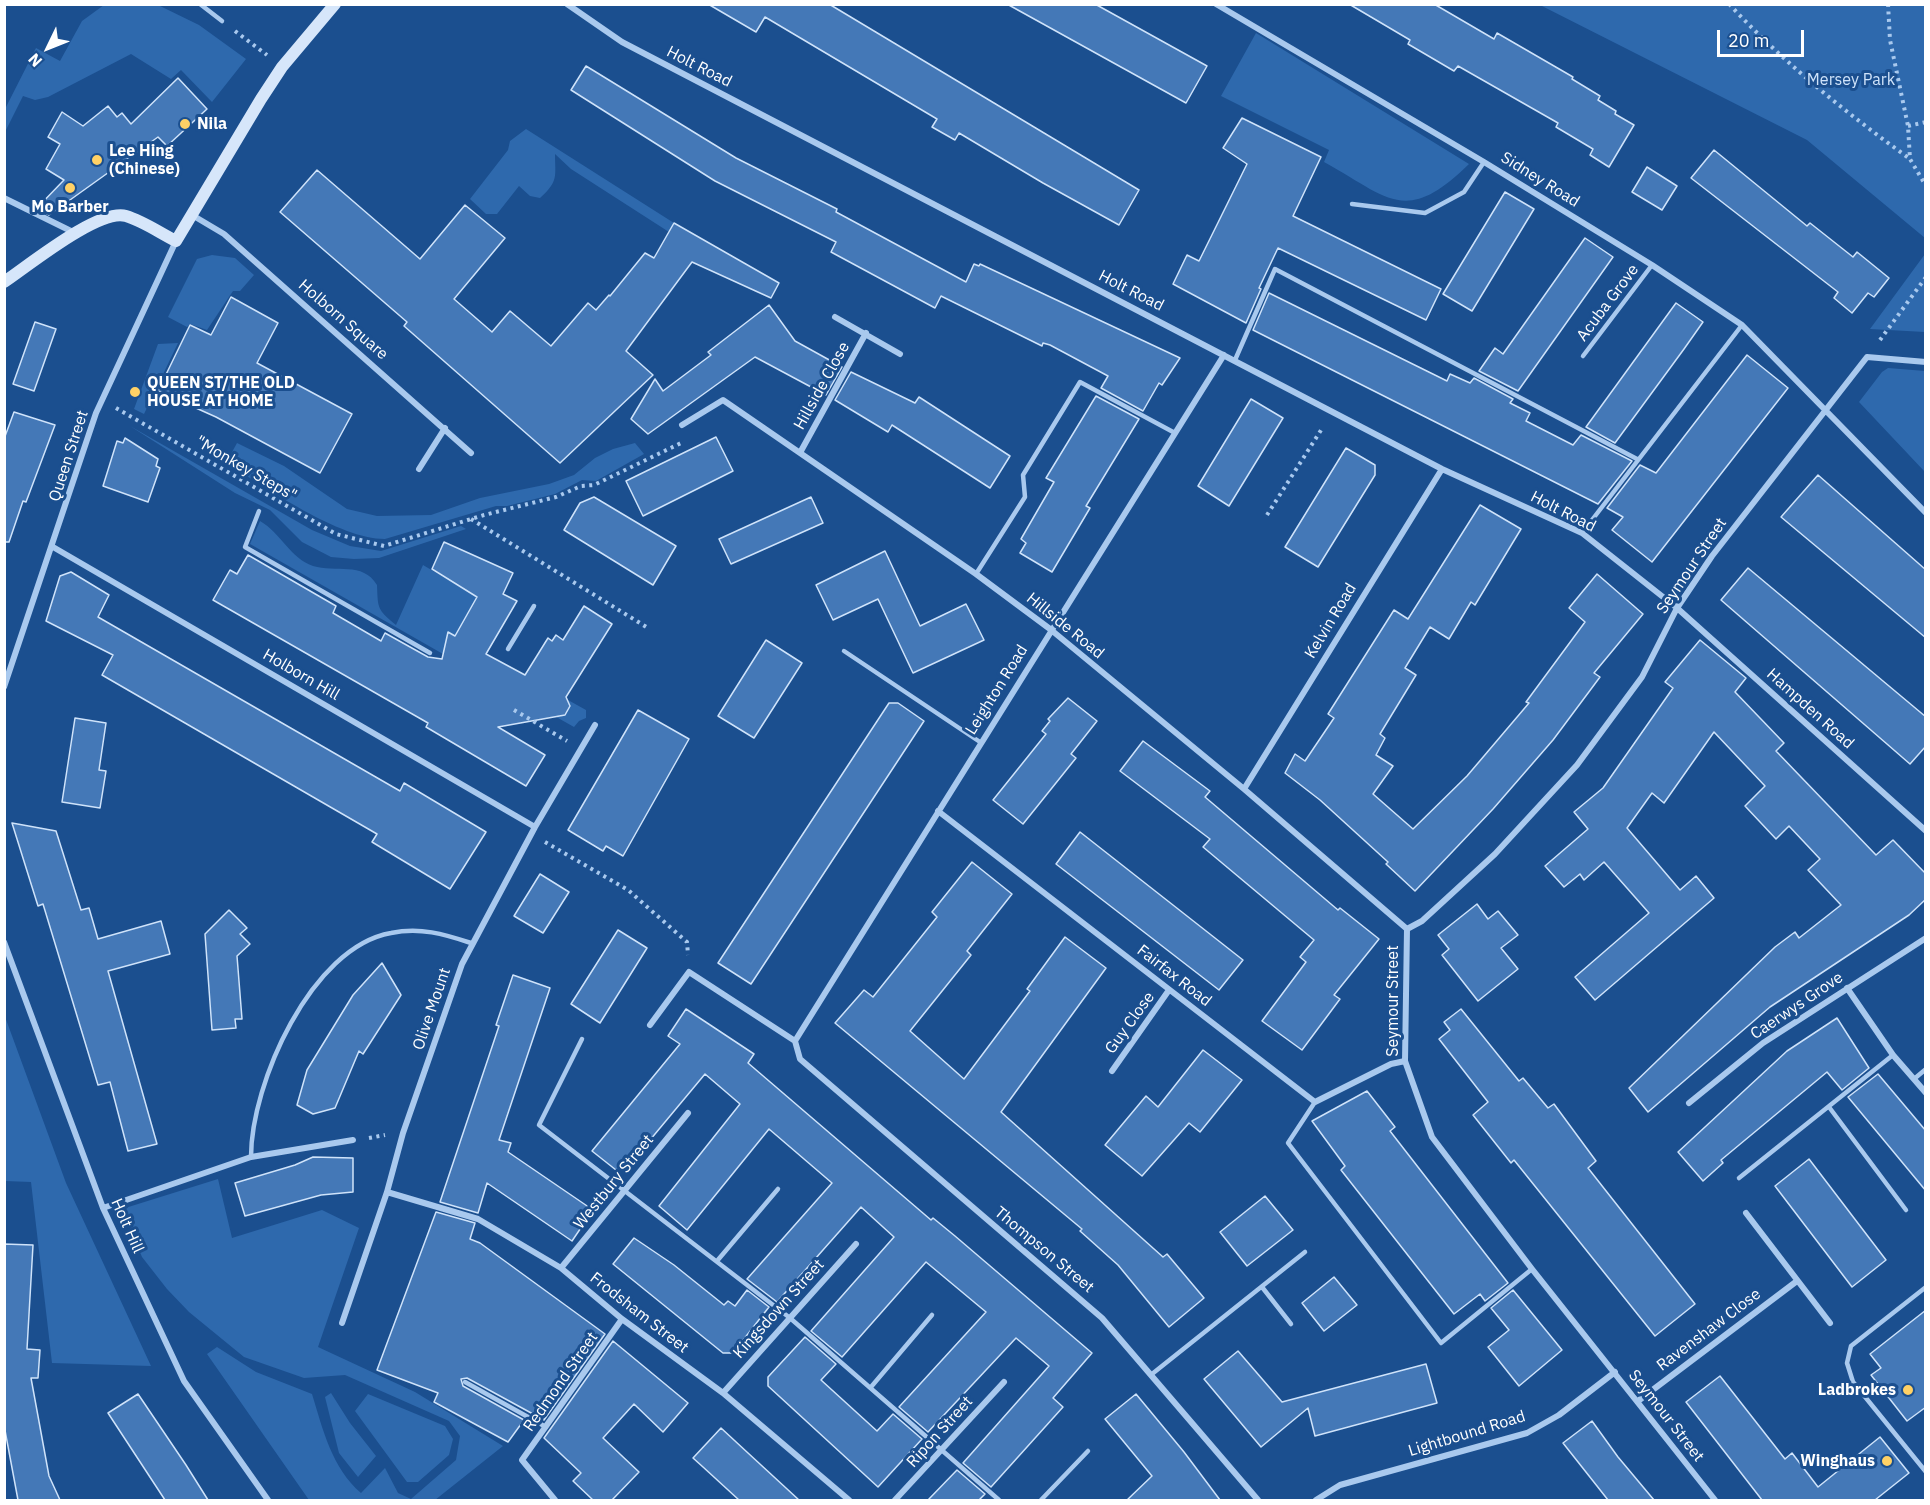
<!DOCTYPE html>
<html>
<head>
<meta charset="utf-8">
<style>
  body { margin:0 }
  #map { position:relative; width:1930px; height:1505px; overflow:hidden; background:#1b4f8f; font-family:"IBM Plex Sans",sans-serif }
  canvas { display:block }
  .frame { position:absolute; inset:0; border:6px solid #fff; pointer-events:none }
  .north { position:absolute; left:18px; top:18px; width:60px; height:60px; -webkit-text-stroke:4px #1b4f8f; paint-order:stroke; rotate:227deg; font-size:16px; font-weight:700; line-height:24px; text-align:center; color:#fff }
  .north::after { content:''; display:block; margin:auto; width:21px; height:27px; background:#fff; clip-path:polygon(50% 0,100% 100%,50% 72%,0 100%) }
  .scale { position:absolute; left:1717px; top:30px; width:87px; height:27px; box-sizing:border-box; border:3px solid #fff; border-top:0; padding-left:8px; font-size:18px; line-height:21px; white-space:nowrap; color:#fff; -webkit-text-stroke:4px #1b4f8f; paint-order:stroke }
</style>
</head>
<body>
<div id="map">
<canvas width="1930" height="1505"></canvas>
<div class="frame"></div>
<div class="north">N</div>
<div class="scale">20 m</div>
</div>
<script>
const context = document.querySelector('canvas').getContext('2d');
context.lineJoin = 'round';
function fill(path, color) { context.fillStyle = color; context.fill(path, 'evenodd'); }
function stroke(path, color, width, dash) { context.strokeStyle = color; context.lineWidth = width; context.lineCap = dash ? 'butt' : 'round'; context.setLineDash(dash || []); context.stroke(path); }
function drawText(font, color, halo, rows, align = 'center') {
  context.font = font + ' "IBM Plex Sans",sans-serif'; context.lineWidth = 6; context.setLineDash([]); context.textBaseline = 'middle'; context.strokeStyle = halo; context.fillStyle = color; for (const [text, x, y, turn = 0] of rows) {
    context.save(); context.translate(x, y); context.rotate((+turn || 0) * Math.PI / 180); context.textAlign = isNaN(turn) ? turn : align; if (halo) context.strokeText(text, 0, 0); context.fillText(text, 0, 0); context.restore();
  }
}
fill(new Path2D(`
  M 104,5 L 158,5 L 199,25 L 246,59 L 212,102 L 181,70 L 171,79 L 131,54 L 48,97 L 35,100 L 23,96 L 5,132 L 5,109 L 36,48 L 60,61 L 82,21 Z
  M 1540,5 L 1925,5 L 1925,238 L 1807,140 Z
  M 1256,33 L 1469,164 C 1405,227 1388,197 1324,162 L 1329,150 L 1221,96 Z
  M 526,129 L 674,223 L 669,232 L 571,169 L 555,154 C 555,176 559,181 540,198 L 530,196 L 519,186 L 497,214 L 486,214 L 470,199 L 508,150 L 510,141 Z
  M 1925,254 L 1925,332 L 1870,329 Z
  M 212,255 L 235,258 L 254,275 L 240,291 L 233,291 L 207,330 L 190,324 L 187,327 L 168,317 L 197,259 Z
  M 178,343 L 144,414 L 134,409 L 158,344 Z
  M 1888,368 L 1925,371 L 1925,472 L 1859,402 L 1882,372 Z
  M 130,426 L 312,530 L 350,546 L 381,551 L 461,526 L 466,529 L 379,558 L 354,559 L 331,557 L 302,542 L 270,510 L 235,493 Z
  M 237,443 L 284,466 L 347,509 L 377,516 L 431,515 L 480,498 L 549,484 L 574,475 L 595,458 L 613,449 L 635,443 L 644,454 L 596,481 L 582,480 L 555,494 L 507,506 L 496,506 L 385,539 C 339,539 267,488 226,463 Z
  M 260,521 C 281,533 290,558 313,566 C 335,573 363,561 377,585 C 378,609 377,609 396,625 L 423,565 L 477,597 L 456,636 L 448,633 L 443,654 L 250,544 Z
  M 568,700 L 586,710 L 586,718 L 579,721 L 574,727 L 535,705 L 558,717 L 565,715 L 570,706 Z
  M 4,1014 L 66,1183 L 151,1366 L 52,1363 L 31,1182 L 5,1181 Z
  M 218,1179 L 232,1238 L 322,1210 L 359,1228 L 318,1347 L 415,1392 L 503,1446 L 435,1500 L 309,1500 L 207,1354 L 217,1347 L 256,1372 L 312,1394 C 323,1430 332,1468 361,1493 L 385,1468 L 398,1493 L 411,1499 L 456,1460 L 460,1436 L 449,1421 L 345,1375 L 304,1378 L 244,1357 L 189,1312 L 167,1289 L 142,1257 L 122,1209 Z
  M 331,1393 L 350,1423 L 376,1456 L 358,1477 L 339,1453 L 325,1397 Z
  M 368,1394 L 445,1426 L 453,1439 L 449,1455 L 418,1482 L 407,1482 L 355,1411 Z`), '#2e69ad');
const building = new Path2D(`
  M 708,4 L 829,4 L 1139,190 L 1119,225 L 1043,183 L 959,133 L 955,140 L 932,127 L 937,119 L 765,17 L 756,32 Z
  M 1007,4 L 1095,4 L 1207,66 L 1186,103 Z
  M 1349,4 L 1434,4 L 1494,39 L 1497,33 L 1573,77 L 1572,79 L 1600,96 L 1598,100 L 1616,111 L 1615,114 L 1634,125 L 1609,167 L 1590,155 L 1593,149 L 1556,127 L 1558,123 L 1458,66 L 1454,71 L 1408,44 L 1410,40 Z
  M 586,66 L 736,158 L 837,209 L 836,212 L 966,282 L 974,264 L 979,266 L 980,264 L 1180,358 L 1162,385 L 1159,383 L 1143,411 L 1101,388 L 1108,376 L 1050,345 L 1043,343 L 1042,346 L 941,296 L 935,308 L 831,252 L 836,242 L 715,181 L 571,90 Z
  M 178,78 L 207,109 L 167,146 L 158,137 L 49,215 L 37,208 L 64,180 L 46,169 L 60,144 L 48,137 L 62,112 L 83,126 L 108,106 L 117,117 L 122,113 L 131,124 Z
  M 1242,118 L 1321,157 L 1293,216 L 1441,289 L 1426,320 L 1278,248 L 1259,288 L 1261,289 L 1246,323 L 1173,284 L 1187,255 L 1199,261 L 1247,164 L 1223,148 Z
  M 1714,150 L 1807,226 L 1810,223 L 1853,257 L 1857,252 L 1889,278 L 1874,297 L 1868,293 L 1852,313 L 1834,298 L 1838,292 L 1691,178 Z
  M 1647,167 L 1677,186 L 1662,210 L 1632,192 Z
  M 317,170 L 420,259 L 465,205 L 505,238 L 454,299 L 492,332 L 510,311 L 551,346 L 588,303 L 596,310 L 609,295 L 610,296 L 645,253 L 654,258 L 674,223 L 779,283 L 771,298 L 692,262 L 626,351 L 653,375 L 560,463 L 404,326 L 407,322 L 280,212 Z
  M 1505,192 L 1534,209 L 1472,311 L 1443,294 Z
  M 1585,238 L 1613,257 L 1518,391 L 1479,371 L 1495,348 L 1503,354 Z
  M 1269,293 L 1447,381 L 1450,374 L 1470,383 L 1474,378 L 1513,399 L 1510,403 L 1530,413 L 1526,421 L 1573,445 L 1581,435 L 1632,461 L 1598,504 L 1253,330 Z
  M 231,297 L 278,323 L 257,363 L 352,414 L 320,473 L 216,417 L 158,391 L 190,325 L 211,335 Z
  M 1676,303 L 1703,322 L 1684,349 L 1615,443 L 1586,427 Z
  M 769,305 L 795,341 L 842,367 L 826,395 L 755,357 L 648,434 L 631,419 L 655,379 L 663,391 L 711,355 L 708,352 Z
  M 35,322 L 56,329 L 34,391 L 13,384 Z
  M 1747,355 L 1788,388 L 1652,562 L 1612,530 L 1623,517 L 1607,508 L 1640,465 L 1656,473 Z
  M 851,372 L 915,403 L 919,397 L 1010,456 L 990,488 L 892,425 L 888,432 L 835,400 Z
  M 1096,396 L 1139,419 L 1086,506 L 1090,508 L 1052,572 L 1020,553 L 1026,543 L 1021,539 L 1054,482 L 1046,478 Z
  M 1251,399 L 1283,418 L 1229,506 L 1198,486 Z
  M 14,412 L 55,425 L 26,502 L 23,501 L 9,542 L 4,542 L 4,439 Z
  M 716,437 L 733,471 L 643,516 L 626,481 Z
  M 125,438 L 158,459 L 156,466 L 160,468 L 148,502 L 103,486 L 117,441 L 123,443 Z
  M 1346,448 L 1375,465 L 1375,475 L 1318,567 L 1285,547 Z
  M 1818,475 L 1926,570 L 1926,638 L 1781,517 Z
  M 594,497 L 676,546 L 653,585 L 564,530 L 580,503 Z
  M 811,497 L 823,523 L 731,564 L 719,539 Z
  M 1480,505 L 1521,529 L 1475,605 L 1471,602 L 1449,639 L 1430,627 L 1405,668 L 1416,675 L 1380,734 L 1385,738 L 1376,755 L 1393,766 L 1373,794 L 1413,829 L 1467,776 L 1529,703 L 1526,702 L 1585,622 L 1569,608 L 1597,574 L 1643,614 L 1594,673 L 1600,677 L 1553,740 L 1493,809 L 1415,891 L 1386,864 L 1388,862 L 1320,800 L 1285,773 L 1295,754 L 1305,761 L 1334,718 L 1328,714 L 1394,610 L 1408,619 Z
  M 444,542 L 513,573 L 503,594 L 517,601 L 486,654 L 525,675 L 548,638 L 552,641 L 556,635 L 563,640 L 584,606 L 612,624 L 566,697 L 570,706 L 565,715 L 498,727 L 545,755 L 526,786 L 426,727 L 428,723 L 213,600 L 230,570 L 237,574 L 248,555 L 336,606 L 333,613 L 381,641 L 385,633 L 428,657 L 442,659 L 448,632 L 455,636 L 477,597 L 432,569 Z
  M 885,551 L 920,626 L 966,604 L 984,640 L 913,673 L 878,599 L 833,620 L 816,585 Z
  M 1748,568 L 1926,717 L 1926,746 L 1910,764 L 1721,600 Z
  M 71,572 L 109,595 L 98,617 L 400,791 L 404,783 L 486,832 L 450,889 L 372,842 L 377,834 L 102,675 L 113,655 L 46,621 L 60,576 Z
  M 766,640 L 802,663 L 754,738 L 718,716 Z
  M 1700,640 L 1746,678 L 1735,692 L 1784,743 L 1776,751 L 1876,855 L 1893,840 L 1926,874 L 1926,899 L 1909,915 L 1770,1007 L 1648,1112 L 1629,1088 L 1775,947 L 1795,932 L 1799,938 L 1841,905 L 1808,870 L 1820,859 L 1789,826 L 1776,839 L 1745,806 L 1765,786 L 1714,732 L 1664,803 L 1652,793 L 1627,828 L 1680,890 L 1696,876 L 1714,898 L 1595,1000 L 1575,977 L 1649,913 L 1604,862 L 1584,880 L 1580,874 L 1564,887 L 1545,866 L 1588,829 L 1574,812 L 1603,788 L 1673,688 L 1665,682 Z
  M 1068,698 L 1097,721 L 1071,754 L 1076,758 L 1023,824 L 993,800 L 1046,734 L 1042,731 L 1050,721 L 1048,719 Z
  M 889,703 L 898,703 L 924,721 L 751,984 L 718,963 Z
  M 638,710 L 689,739 L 623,856 L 606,846 L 603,851 L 568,830 Z
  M 75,718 L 106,723 L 99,770 L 106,771 L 100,808 L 62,802 Z
  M 1143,741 L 1210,791 L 1205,797 L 1338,910 L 1340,908 L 1379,939 L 1334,995 L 1340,999 L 1302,1050 L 1262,1021 L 1306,962 L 1300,957 L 1314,940 L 1203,847 L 1210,839 L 1120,771 Z
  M 12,823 L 56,831 L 81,910 L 89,908 L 98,939 L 161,921 L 170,954 L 108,971 L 157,1144 L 128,1151 L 110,1082 L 98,1085 L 43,904 L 38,906 Z
  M 1080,832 L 1243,960 L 1219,990 L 1056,864 Z
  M 972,862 L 1012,894 L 967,951 L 971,955 L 910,1031 L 964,1079 L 1030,991 L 1027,989 L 1065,937 L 1106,968 L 1001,1112 L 1163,1257 L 1167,1254 L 1204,1298 L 1169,1327 L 1118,1265 L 1080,1231 L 1082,1229 L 835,1023 L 864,990 L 873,997 L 937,917 L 932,912 Z
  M 540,874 L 569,892 L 543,933 L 514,916 Z
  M 1477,904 L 1488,919 L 1498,911 L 1518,935 L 1501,948 L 1518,969 L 1478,1001 L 1442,955 L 1449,949 L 1438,935 Z
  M 229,910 L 247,928 L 240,934 L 250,944 L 237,956 L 242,1019 L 235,1019 L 236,1028 L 212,1030 L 205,934 Z
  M 618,930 L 647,948 L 600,1023 L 571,1004 Z
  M 382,963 L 401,995 L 363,1054 L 359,1051 L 335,1108 L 313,1114 L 297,1105 L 307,1070 L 353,995 Z
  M 513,975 L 550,988 L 499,1140 L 511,1143 L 508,1152 L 593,1210 L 572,1241 L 487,1183 L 478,1213 L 440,1202 L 499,1026 L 496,1025 Z
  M 686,1009 L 754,1054 L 748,1063 L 931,1220 L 933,1218 L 955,1236 L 1092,1353 L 1053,1398 L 1063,1407 L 991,1487 L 963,1463 L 1049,1366 L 1016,1338 L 928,1432 L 899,1407 L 986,1312 L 926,1262 L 842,1357 L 811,1331 L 894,1237 L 861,1207 L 777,1302 L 747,1279 L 832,1183 L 769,1129 L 687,1230 L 659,1206 L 740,1104 L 705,1074 L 625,1170 L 616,1170 L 592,1151 L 680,1044 L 668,1036 Z
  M 1461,1009 L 1519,1081 L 1523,1078 L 1548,1108 L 1554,1104 L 1596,1161 L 1588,1168 L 1695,1304 L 1655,1336 L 1514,1160 L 1511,1163 L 1473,1115 L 1488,1102 L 1439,1039 L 1450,1030 L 1444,1022 Z
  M 1837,1018 L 1869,1068 L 1842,1090 L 1827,1072 L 1721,1160 L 1723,1163 L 1703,1181 L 1678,1152 L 1787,1051 Z
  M 1203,1050 L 1242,1080 L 1200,1132 L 1189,1123 L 1142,1176 L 1105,1145 L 1146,1096 L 1158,1107 Z
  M 1878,1074 L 1926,1131 L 1926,1191 L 1848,1097 Z
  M 1367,1091 L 1395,1127 L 1390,1131 L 1508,1283 L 1485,1301 L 1480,1294 L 1454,1314 L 1341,1170 L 1345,1166 L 1312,1121 Z
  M 313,1157 L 353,1158 L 353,1192 L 321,1195 L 245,1216 L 235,1183 L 295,1165 Z
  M 1809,1159 L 1886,1260 L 1852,1287 L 1775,1186 Z
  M 1265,1196 L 1293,1230 L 1247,1266 L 1220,1232 Z
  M 436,1212 L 475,1223 L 470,1239 L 480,1243 L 605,1334 L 544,1420 L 467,1378 L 461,1379 L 463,1386 L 524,1420 L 508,1442 L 434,1402 L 438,1393 L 377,1370 Z
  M 634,1238 L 674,1265 L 724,1305 L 728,1301 L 735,1306 L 747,1290 L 769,1307 L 733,1353 L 723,1353 L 613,1264 Z
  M 4,1244 L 33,1245 L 27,1349 L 40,1350 L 38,1378 L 31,1378 L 49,1476 L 60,1500 L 18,1500 L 4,1425 Z
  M 1334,1277 L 1357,1305 L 1324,1331 L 1302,1303 Z
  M 1513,1290 L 1562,1350 L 1519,1386 L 1488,1347 L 1509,1330 L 1491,1308 Z
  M 1926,1310 L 1926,1407 L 1907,1421 L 1871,1375 L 1881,1368 L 1870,1354 Z
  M 805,1337 L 836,1364 L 821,1380 L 877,1431 L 893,1414 L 922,1439 L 878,1487 L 768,1386 L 768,1377 Z
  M 613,1341 L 688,1403 L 663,1432 L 634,1404 L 603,1438 L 639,1472 L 612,1500 L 593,1500 L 573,1481 L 581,1473 L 544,1438 Z
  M 1238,1351 L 1282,1402 L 1426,1364 L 1437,1403 L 1315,1436 L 1308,1408 L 1261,1447 L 1204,1379 Z
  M 1720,1376 L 1785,1459 L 1792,1453 L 1818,1487 L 1880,1437 L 1909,1473 L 1875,1500 L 1762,1500 L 1686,1402 Z
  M 138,1394 L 186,1465 L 208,1500 L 165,1500 L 108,1413 Z
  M 1136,1394 L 1184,1452 L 1220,1500 L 1127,1500 L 1152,1476 L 1105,1419 Z
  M 1592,1421 L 1618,1457 L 1654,1500 L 1608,1500 L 1597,1486 L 1563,1443 Z
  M 721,1428 L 748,1453 L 799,1500 L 739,1500 L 703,1467 L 693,1458 Z
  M 957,1470 L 985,1494 L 979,1500 L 928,1500 Z`);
fill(building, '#4478b7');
stroke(building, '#cfe3fa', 1.5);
stroke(new Path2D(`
  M 1729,4 C 1784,63 1845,112 1910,159
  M 1888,4 L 1890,40 L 1908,126 L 1910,159 L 1926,186
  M 235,31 L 267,55
  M 1908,126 L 1926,122
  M 1880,340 L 1926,277
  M 116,408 L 336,534 L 384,546 L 484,515 L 556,497 L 581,486 L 594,485 L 681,443
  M 1267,515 L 1323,427
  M 471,519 L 648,628
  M 514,710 L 567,741
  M 545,842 L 628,890 L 687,942 L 688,955
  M 369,1138 L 385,1135`), '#a9c9ee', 4, [3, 4.5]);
stroke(new Path2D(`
  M 200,4 L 222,21
  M 1352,204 L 1425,213 L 1464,192 L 1484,162
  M 1583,356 L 1652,265
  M 1235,360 L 1275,269 L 1637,459
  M 259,511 L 245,547 L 430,653
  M 1582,533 L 1742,325
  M 976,574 L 1025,497 L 1023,475 L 1080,382 L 1175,433
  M 508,649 L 534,606
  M 844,651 L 980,742
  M 582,1039 L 539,1125 L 790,1318 L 999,1500
  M 1914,1079 L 1926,1069
  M 1315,1102 L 1288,1143 L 1441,1343 L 1532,1269
  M 1829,1107 L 1906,1210
  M 251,1157 C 251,1084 311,947 391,933 C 420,927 444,934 471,943
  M 1739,1178 L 1893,1055
  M 717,1261 L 778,1189
  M 1262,1287 L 1291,1324
  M 1926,1287 L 1851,1346 L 1847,1363 L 1853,1382 L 1926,1472
  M 1152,1374 L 1305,1252
  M 465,1382 L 546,1427
  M 871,1387 L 932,1315
  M 1041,1500 L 1088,1451`), '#a9c9ee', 4.5);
stroke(new Path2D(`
  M 567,4 L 622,42 L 1442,469 L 1582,533 L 1677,608 L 1926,831
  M 1216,4 L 1484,162 L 1652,265 L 1742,325 L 1926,513
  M 4,198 L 75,233
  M 192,215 L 224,234 L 471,453
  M 835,317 L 900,354
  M 682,425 L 723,400 L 976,574 L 1050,629 L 1244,789 L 1407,929
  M 801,451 L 866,333
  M 419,469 L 445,428
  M 53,547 L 535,827
  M 4,687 L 96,413 L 176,241
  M 1244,789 L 1442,469
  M 938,811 L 1315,1102 L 1391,1064 L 1405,1061
  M 4,942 L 103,1208 L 184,1381 L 268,1500
  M 1847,988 L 1893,1055 L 1926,1093
  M 650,1025 L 689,972 L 795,1041
  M 795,1041 L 1224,355
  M 795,1041 L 800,1059 L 1102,1318 L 1258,1500
  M 1112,1071 L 1169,990
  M 1689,1103 L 1763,1043 L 1926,938
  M 387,1192 L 478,1219 L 561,1268 L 622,1319 L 723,1393 L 849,1500
  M 103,1208 L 251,1157 L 353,1140
  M 1746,1213 L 1830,1323
  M 561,1268 L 688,1113
  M 342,1323 L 387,1192 L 403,1133 L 462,964 L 535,827 L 595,725
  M 723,1393 L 856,1244
  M 1638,1401 L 1797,1281
  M 555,1500 L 522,1460 L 622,1319
  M 895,1500 L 1004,1382
  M 1316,1500 L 1340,1485 L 1527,1433 L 1559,1415 L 1615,1372
  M 1715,1500 L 1532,1269 L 1432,1137 L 1405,1061 L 1407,929 L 1422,921 L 1495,854 L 1577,765 L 1642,677 L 1677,608 L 1712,556 L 1867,357 L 1926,362`), '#a9c9ee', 6);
stroke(new Path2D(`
  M 4,282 C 28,266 99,208 126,216 C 143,221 160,233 176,241 L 261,99 L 282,67 L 335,4`), '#d6e6fa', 12);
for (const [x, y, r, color] of [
  [185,124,6,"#ffd166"],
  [97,160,6,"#ffd166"],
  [70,188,6,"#ffd166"],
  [135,392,6,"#ffd166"],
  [1908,1390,6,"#ffd166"],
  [1887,1461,6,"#ffd166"]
]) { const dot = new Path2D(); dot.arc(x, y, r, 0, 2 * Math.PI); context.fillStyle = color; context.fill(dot); stroke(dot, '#1b4f8f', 2); }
drawText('16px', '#fff', '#1b4f8f', [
  ["Holt Road",699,67,27],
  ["Sidney Road",1540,180,32],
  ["Holt Road",1131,291,27],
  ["Acuba Grove",1608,303,-53],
  ["Holborn Square",343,320,41],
  ["Hillside Close",822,386,-61],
  ["Queen Street",69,456,-72],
  ["\"Monkey Steps\"",246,469,30],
  ["Holt Road",1563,512,27],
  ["Seymour Street",1692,566,-56],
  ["Kelvin Road",1331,621,-59],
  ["Hillside Road",1065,626,39],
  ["Holborn Hill",301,675,30],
  ["Leighton Road",997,690,-58],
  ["Hampden Road",1810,709,42],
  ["Fairfax Road",1174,976,38],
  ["Seymour Street",1393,1001,-90],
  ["Caerwys Grove",1797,1006,-34],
  ["Olive Mount",432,1009,-71],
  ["Guy Close",1130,1023,-54],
  ["Westbury Street",614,1182,-51],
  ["Holt Hill",127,1226,66],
  ["Thompson Street",1044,1250,40],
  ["Kingsdown Street",779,1309,-48],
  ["Frodsham Street",639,1313,38],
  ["Ravenshaw Close",1709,1330,-37],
  ["Redmond Street",561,1382,-55],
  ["Seymour Street",1666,1416,52],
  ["Ripon Street",940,1432,-48],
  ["Lightbound Road",1467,1434,-17]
]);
drawText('16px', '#cfe3fa', '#1b4f8f', [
  ["Mersey Park",1851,80]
]);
drawText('bold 16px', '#fff', '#1b4f8f', [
  ["Nila",197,124],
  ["Lee Hing",109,151],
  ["(Chinese)",109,169],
  ["Mo Barber",70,207,"center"],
  ["QUEEN ST/THE OLD",147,383],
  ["HOUSE AT HOME",147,401],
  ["Ladbrokes",1896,1390,"right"],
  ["Winghaus",1875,1461,"right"]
], 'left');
</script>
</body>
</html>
